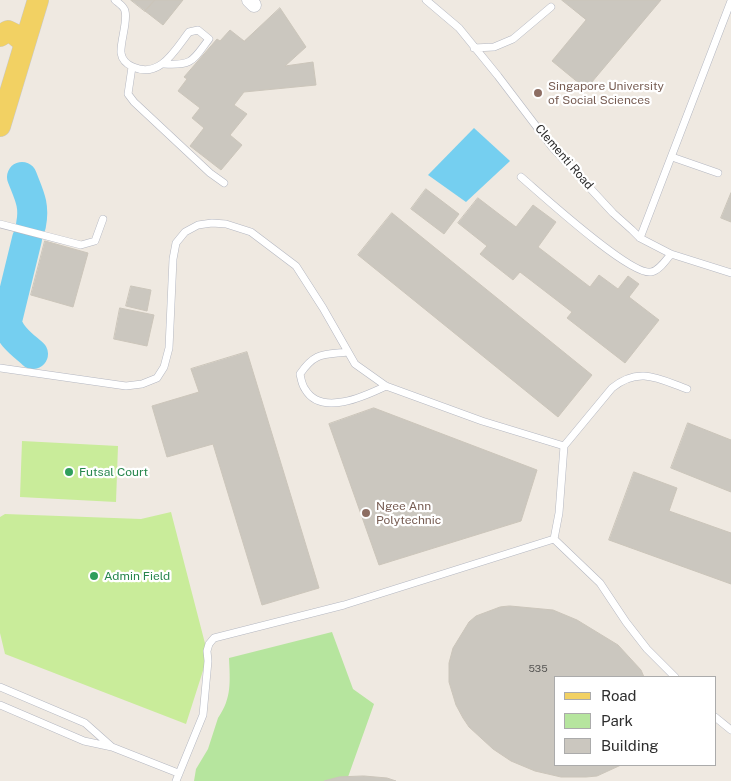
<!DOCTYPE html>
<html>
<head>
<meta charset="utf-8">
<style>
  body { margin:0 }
  #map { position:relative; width:731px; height:781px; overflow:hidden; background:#efe9e1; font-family:"Public Sans",sans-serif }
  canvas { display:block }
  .legend { position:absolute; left:554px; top:676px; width:162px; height:90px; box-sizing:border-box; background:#fff; border:1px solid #ababab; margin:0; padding:6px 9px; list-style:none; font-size:15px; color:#2e2e2e }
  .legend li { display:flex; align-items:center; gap:10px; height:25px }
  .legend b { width:25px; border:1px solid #ababab }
</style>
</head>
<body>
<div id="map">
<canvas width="731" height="781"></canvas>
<ul class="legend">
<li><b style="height:6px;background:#f2d163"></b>Road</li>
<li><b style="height:14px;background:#b6e59e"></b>Park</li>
<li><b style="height:14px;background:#cbc7bf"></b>Building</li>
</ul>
</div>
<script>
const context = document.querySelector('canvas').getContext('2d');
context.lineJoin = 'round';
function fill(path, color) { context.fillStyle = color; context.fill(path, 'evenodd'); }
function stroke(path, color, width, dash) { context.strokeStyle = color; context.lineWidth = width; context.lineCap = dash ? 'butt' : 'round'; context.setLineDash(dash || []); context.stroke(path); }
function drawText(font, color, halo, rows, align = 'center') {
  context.font = font + ' "Public Sans",sans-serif'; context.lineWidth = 4.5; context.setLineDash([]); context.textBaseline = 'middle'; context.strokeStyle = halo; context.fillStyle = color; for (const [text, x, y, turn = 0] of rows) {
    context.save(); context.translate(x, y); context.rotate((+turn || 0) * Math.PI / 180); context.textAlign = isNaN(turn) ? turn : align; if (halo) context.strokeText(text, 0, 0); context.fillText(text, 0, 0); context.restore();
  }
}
fill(new Path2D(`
  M 332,632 L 353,689 L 374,704 L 348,777 L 329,781 L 194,781 L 196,769 L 208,749 L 218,718 L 221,719 L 218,718 C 232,698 230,681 229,658 Z`), '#b6e59e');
fill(new Path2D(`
  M 22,441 L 118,446 L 116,502 L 20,497 Z
  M 171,512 L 208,655 L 186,724 L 5,654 L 0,633 L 0,517 L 5,514 L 141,519 Z`), '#c9ec9a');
fill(new Path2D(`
  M 474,128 L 510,161 L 466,202 L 428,175 Z`), '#75cff0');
stroke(new Path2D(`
  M 22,177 C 29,195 35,205 31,225
  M 27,239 L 7,321 C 8,335 23,345 33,354`), '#75cff0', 30);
const building = new Path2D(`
  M 131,0 L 155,0 L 145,11 Z
  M 155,0 L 183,0 L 163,25 L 145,11 Z
  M 562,0 L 661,0 L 586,89 L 552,61 L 586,20 Z
  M 280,8 L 306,47 L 285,66 L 313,62 L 316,85 L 244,92 L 234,105 L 247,114 L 230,135 L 242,145 L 221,170 L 190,146 L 204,128 L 192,118 L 200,108 L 178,91 L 187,79 L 184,77 L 217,39 L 220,41 L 230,30 L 244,41 Z
  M 426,189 L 459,214 L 444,234 L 411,209 Z
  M 731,193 L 731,222 L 721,218 Z
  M 478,198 L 516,227 L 533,205 L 556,222 L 538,247 L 590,287 L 599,275 L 618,289 L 628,276 L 639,284 L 629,297 L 659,320 L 625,363 L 567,318 L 572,312 L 520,272 L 513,280 L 480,254 L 487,246 L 458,223 Z
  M 392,213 L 592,375 L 558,417 L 358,255 Z
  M 45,241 L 88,253 L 73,307 L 31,295 Z
  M 131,286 L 151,290 L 147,311 L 126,306 Z
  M 120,308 L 154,315 L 147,346 L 114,339 Z
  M 247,352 L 319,588 L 262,605 L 213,444 L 167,457 L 152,406 L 199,392 L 191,369 Z
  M 374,408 L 537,470 L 521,521 L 379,565 L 329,424 Z
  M 688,423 L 731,440 L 731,492 L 671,468 Z
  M 634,472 L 677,488 L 669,511 L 731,533 L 731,584 L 609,540 Z
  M 510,606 L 553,610 L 577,620 L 618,645 L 641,670 L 644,677 L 555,677 L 555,765 L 621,765 L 597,776 L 586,777 L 561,777 L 535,771 L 511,761 L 493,749 L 469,727 L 463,718 L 456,705 L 449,682 L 449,663 L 453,648 L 469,622 L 476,616 L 500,607 Z
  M 364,776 L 387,778 L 396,781 L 324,781 L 339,777 Z`);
fill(building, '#cbc7bf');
stroke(building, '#cbc5ba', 1);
const service = new Path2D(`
  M 115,0 C 118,3 124,6 125,11 C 128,21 120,42 121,53 C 122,60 126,64 133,67 C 160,79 175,50 189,32 L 198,30 L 209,39 C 193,60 193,66 164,64
  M 426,0 L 459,28 L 498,76 L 552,147 L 613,213 L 632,230 L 640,238 L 671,254 L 731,273
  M 474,48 L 494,47 L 513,39 L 551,7
  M 132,67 L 128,94 L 134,102 L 210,173 L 224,183
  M 672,157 L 718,173
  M 521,177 C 541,194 630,276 651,272 C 659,271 666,260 671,254
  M 0,224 L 81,245 L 95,241 L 103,219
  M 640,238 L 731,1
  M 348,352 C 323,355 315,352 300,374 C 301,379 302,385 305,389 C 321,417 365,396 386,386
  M 0,368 L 126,386 L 142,384 L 157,378 L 164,367 L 169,348 L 173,259 L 176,243 L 185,232 L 198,225 L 212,223 L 226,224 L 251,232 L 296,266 L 323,308 L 355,364 L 386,386 L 482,421 L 564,446
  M 554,539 L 559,513 L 564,446 L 612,388 C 639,366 659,379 687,389
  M 554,539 L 600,583 L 626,622 L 647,649 L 675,677
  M 0,687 L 85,723 L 112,747
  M 0,705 L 84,741 L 112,747 L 178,773
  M 715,717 L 731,730
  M 176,781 L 203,715 L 208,661 L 207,651 L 209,644 L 214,638 L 344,605 L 554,539`);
const minor = new Path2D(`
  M 249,0 L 254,5`);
const primary = new Path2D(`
  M 0,36 L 8,31 L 14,34 L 25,43
  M 0,126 L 38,0`);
stroke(service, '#b4b7c1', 8);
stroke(minor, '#b4b7c1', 15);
stroke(primary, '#c9c9c9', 22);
stroke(service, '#fff', 7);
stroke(minor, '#fff', 14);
stroke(primary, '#f2d163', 21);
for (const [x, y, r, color] of [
  [538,93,5,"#8d6e63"],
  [69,472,5,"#2e9e5b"],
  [366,513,5,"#8d6e63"],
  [94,576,5,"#2e9e5b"]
]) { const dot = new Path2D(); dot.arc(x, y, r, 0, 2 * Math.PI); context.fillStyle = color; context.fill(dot); stroke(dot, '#fff', 2); }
drawText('10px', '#555452', null, [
  ["535",538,669]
]);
drawText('12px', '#785e54', '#fff', [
  ["Singapore University",548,86],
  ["of Social Sciences",548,100],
  ["Ngee Ann",376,506],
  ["Polytechnic",376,520]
], 'left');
drawText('12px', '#2e2e2e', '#fff', [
  ["Clementi Road",564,157,49]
]);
drawText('12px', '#27864d', '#fff', [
  ["Futsal Court",79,472],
  ["Admin Field",104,576]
], 'left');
</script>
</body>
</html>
